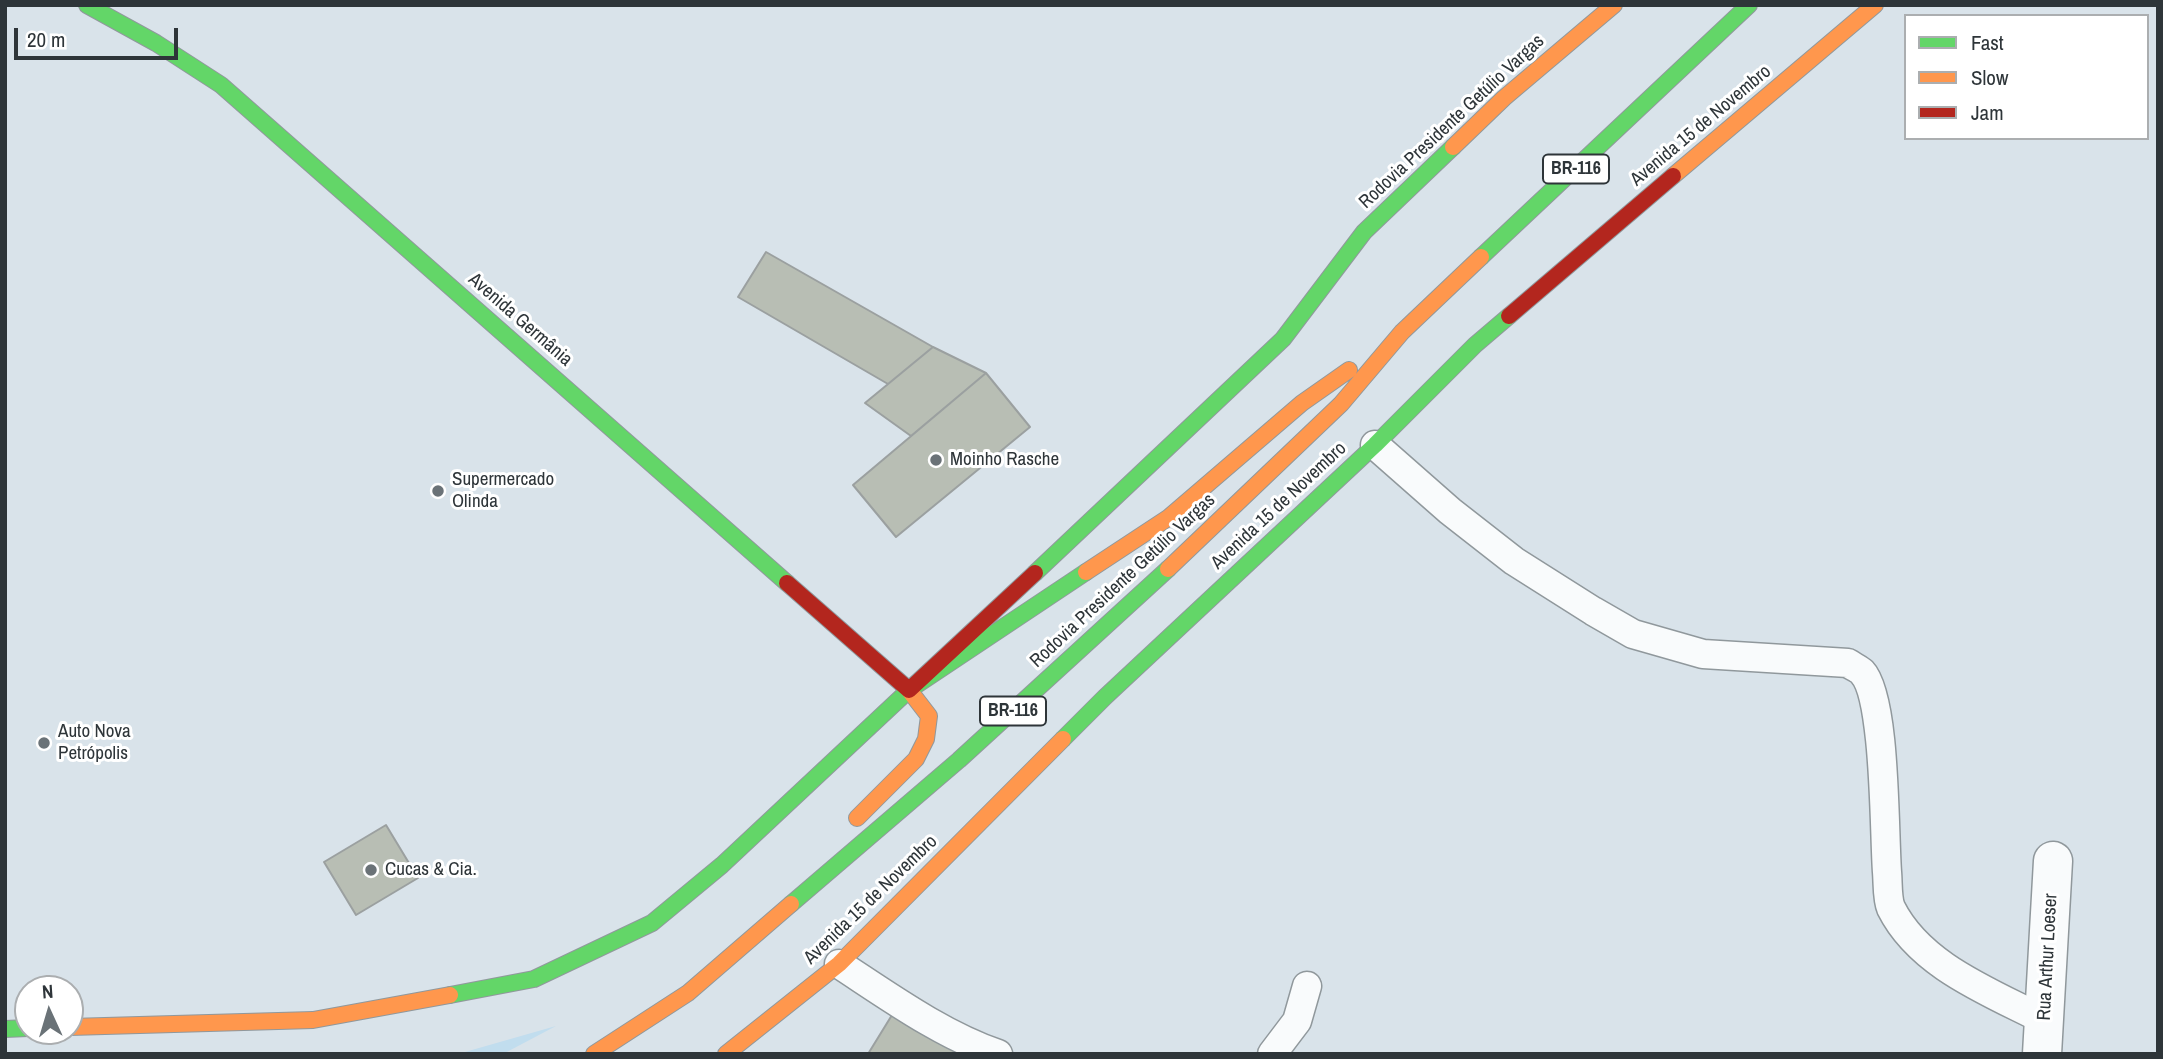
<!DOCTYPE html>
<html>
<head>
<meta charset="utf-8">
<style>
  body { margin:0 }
  #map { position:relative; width:2163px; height:1059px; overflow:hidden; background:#d9e3ea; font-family:"Archivo Narrow",sans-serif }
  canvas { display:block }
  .frame { position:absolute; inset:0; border:7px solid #2e3539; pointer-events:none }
  .legend { position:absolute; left:1904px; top:14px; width:245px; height:126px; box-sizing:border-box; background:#fff; border:2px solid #abaeb0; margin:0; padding:9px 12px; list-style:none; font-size:21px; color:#2e3539 }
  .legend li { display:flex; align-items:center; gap:14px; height:35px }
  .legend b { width:35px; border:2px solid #abaeb0 }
  .north { position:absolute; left:14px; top:975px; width:70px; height:70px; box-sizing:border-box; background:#fff; border:2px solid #abaeb0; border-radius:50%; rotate:356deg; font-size:19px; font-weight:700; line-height:28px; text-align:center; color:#2e3539 }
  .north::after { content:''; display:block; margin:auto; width:24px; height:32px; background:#6a7277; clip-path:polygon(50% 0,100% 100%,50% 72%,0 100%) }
  .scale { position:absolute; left:14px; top:28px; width:164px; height:32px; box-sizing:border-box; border:4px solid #2e3539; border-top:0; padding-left:9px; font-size:21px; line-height:24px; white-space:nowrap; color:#2e3539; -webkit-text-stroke:5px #fff; paint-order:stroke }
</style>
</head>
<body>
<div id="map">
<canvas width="2163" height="1059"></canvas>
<div class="frame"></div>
<ul class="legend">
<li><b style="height:9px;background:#63d668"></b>Fast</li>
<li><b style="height:9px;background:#ff974d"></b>Slow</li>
<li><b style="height:9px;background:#b3261e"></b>Jam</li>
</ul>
<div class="north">N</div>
<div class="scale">20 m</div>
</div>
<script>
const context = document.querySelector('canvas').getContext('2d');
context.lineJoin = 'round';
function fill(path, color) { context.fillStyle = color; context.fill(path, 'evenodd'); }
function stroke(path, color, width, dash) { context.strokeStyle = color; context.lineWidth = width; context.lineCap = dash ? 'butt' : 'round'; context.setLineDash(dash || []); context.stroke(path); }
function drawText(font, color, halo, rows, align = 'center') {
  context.font = font + ' "Archivo Narrow",sans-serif'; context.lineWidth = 6; context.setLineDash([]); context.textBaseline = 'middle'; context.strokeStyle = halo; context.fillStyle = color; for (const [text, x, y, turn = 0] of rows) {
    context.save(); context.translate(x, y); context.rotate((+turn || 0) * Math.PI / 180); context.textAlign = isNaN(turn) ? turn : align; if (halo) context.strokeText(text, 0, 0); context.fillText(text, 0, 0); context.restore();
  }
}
fill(new Path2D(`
  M 556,1026 L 503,1054 L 458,1054 Z`), '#c1ddee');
const building = new Path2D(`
  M 766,252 L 933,347 L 888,384 L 738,297 Z
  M 933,347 L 986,373 L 911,436 L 865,403 Z
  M 986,373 L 1030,427 L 896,537 L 853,485 Z
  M 386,825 L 418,878 L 356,915 L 324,862 Z
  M 892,1015 L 961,1054 L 868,1054 Z`);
fill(building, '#b8beb4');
stroke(building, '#9ba0a0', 2);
const lane = new Path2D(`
  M 1375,445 L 1450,511 L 1514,561 L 1593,611 L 1633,634 L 1703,654 L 1848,663 C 1852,666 1859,669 1862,672 C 1886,697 1884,832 1887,872 C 1888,883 1887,899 1891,908 C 1920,966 1990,992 2044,1020
  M 839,964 C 888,996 942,1035 998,1054
  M 1272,1054 L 1297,1021 L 1307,986`);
const street = new Path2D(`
  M 2042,1054 L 2053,861`);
const fast = new Path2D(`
  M 87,5 L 156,43 L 221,85 L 787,583
  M 1481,257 L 1749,5
  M 1035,573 L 1283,339 L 1364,232 L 1453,147
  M 1063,739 L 1105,697 L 1375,445 L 1475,345 L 1509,316
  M 791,904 L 959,760 L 1168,569
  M 450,995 L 534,979 L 652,923 L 722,865 L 909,690 L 1086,572
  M 5,1029 L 28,1028`);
const slow = new Path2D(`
  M 1453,147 L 1504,98 L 1614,5
  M 1673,176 L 1875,5
  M 1168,569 L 1341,404 L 1402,332 L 1481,257
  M 1086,572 L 1168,518 L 1302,403 L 1349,370
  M 857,818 L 916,759 L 926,739 L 929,716 L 909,690
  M 70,1027 L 313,1020 L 450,995
  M 594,1054 L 688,993 L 791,904
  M 726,1054 L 839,964 L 1063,739`);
const jam = new Path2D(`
  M 1509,316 L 1673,176
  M 787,583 L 909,690 L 1035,573`);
stroke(lane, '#90989c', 31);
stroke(street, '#90989c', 41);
stroke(fast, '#90989c', 18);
stroke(slow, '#90989c', 18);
stroke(jam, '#90989c', 18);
stroke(lane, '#f9fbfc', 28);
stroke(street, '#f9fbfc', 38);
stroke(fast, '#63d668', 16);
stroke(slow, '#ff974d', 16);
stroke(jam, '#b3261e', 16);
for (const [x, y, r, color] of [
  [936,460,7,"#6a7277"],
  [438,491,7,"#6a7277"],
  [44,743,7,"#6a7277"],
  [371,870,7,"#6a7277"]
]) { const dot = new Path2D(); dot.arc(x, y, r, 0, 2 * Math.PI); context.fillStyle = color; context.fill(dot); stroke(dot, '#fff', 2.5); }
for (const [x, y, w] of [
  [1576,169,66],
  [1013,711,66]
]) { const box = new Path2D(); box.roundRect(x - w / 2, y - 14.5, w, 29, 5); context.fillStyle = '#fff'; context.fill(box); stroke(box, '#2e3539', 2); }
drawText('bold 18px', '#2e3539', null, [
  ["BR-116",1576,169],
  ["BR-116",1013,711]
]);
drawText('19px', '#2e3539', '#fff', [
  ["Rodovia Presidente Getúlio Vargas",1452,122,-43],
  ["Avenida 15 de Novembro",1701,126,-40],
  ["Avenida Germânia",520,320,41],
  ["Avenida 15 de Novembro",1279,506,-43],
  ["Rodovia Presidente Getúlio Vargas",1123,581,-43],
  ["Avenida 15 de Novembro",871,900,-44],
  ["Rua Arthur Loeser",2048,957,-87]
]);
drawText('19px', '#2e3539', '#fff', [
  ["Moinho Rasche",950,460],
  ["Supermercado",452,480],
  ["Olinda",452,502],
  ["Auto Nova",58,732],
  ["Petrópolis",58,754],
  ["Cucas & Cia.",385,870]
], 'left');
</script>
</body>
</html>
